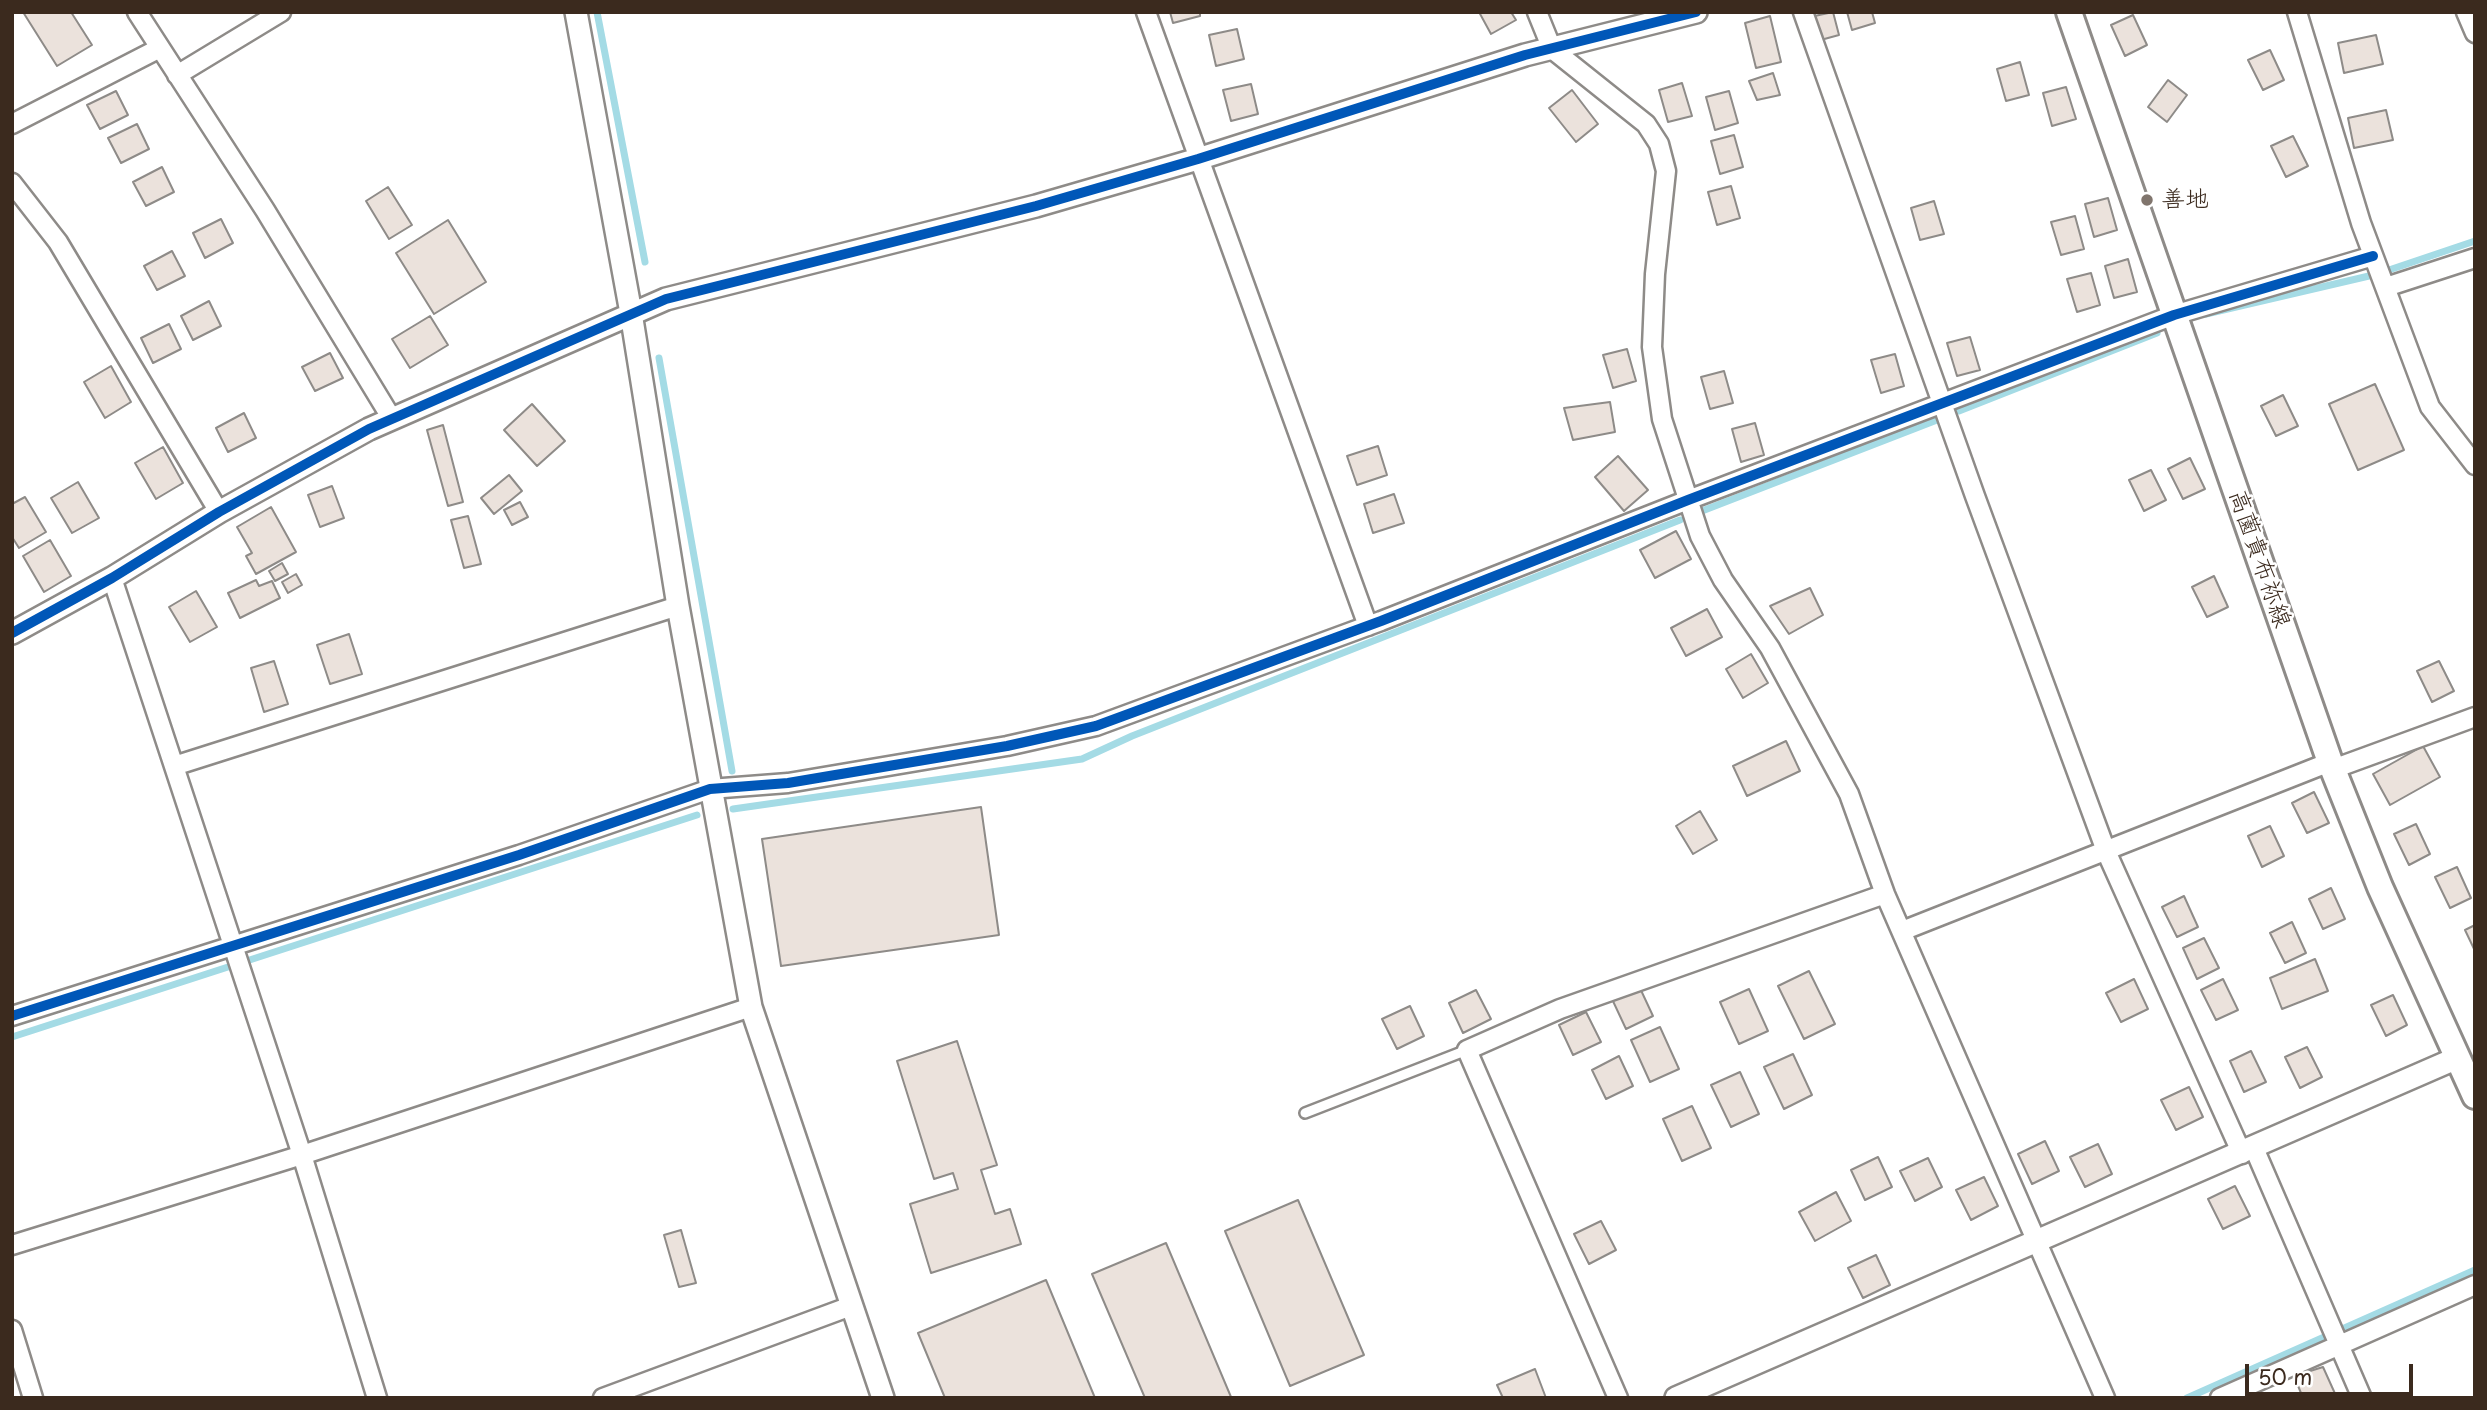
<!DOCTYPE html>
<html>
<head>
<meta charset="utf-8">
<style>
  body { margin:0 }
  #map { position:relative; width:2487px; height:1410px; overflow:hidden; background:#fff; font-family:"Playpen Sans",sans-serif }
  canvas { display:block }
  .frame { position:absolute; inset:0; border:14px solid #3b2a1e; pointer-events:none }
  .scale { position:absolute; left:2245px; top:1364px; width:168px; height:32px; box-sizing:border-box; border:4px solid #3b2a1e; border-top:0; padding-left:9px; font-size:21px; line-height:24px; white-space:nowrap; color:#3b2a1e; -webkit-text-stroke:5px #fff; paint-order:stroke }
</style>
</head>
<body>
<div id="map">
<canvas width="2487" height="1410"></canvas>
<div class="frame"></div>
<div class="scale">50 m</div>
</div>
<script>
const context = document.querySelector('canvas').getContext('2d');
context.lineJoin = 'round';
function stroke(path, color, width, dash) { context.strokeStyle = color; context.lineWidth = width; context.lineCap = dash ? 'butt' : 'round'; context.setLineDash(dash || []); context.stroke(path); }
function fill(path, color) { context.fillStyle = color; context.fill(path, 'evenodd'); }
function drawText(font, color, halo, rows, align = 'center') {
  context.font = font + ' "Playpen Sans","Klee One",sans-serif'; context.lineWidth = 5; context.setLineDash([]); context.textBaseline = 'middle'; context.strokeStyle = halo; context.fillStyle = color; for (const [text, x, y, turn = 0] of rows) {
    context.save(); context.translate(x, y); context.rotate((+turn || 0) * Math.PI / 180); context.textAlign = isNaN(turn) ? turn : align; if (halo) context.strokeText(text, 0, 0); context.fillText(text, 0, 0); context.restore();
  }
}
stroke(new Path2D(`
  M 597,12 L 645,262
  M 2386,271 L 2475,241
  M 2206,314 L 2369,276
  M 659,358 L 732,771
  M 1959,411 L 2157,333
  M 1702,511 L 1937,420
  M 733,809 L 1082,759 L 1132,736 L 1680,520
  M 12,1037 L 697,815
  M 2187,1398 L 2475,1270`), '#a4dbe5', 7);
const building = new Path2D(`
  M 23,12 L 71,12 L 92,45 L 57,66 Z
  M 1170,12 L 1200,12 L 1200,16 L 1173,23 Z
  M 1479,12 L 1511,12 L 1516,20 L 1491,34 Z
  M 1833,12 L 1839,35 L 1817,41 L 1810,17 Z
  M 1847,12 L 1872,12 L 1875,23 L 1852,30 Z
  M 2133,15 L 2147,45 L 2125,56 L 2111,25 Z
  M 1770,16 L 1781,62 L 1756,68 L 1745,23 Z
  M 1237,29 L 1244,59 L 1216,66 L 1209,35 Z
  M 2376,35 L 2383,64 L 2344,73 L 2338,43 Z
  M 2270,50 L 2284,80 L 2263,90 L 2248,60 Z
  M 2020,62 L 2029,95 L 2006,101 L 1997,69 Z
  M 1773,73 L 1780,95 L 1757,100 L 1749,81 Z
  M 2168,80 L 2187,95 L 2167,122 L 2148,107 Z
  M 1682,83 L 1692,116 L 1668,122 L 1659,90 Z
  M 1251,84 L 1258,114 L 1231,121 L 1223,90 Z
  M 2066,87 L 2076,119 L 2052,126 L 2043,93 Z
  M 1572,90 L 1598,124 L 1576,142 L 1549,108 Z
  M 116,91 L 128,115 L 100,129 L 87,105 Z
  M 1729,91 L 1738,123 L 1715,130 L 1706,97 Z
  M 2386,110 L 2393,140 L 2354,148 L 2348,118 Z
  M 137,124 L 149,149 L 121,163 L 108,138 Z
  M 1734,135 L 1743,167 L 1720,174 L 1711,141 Z
  M 2293,136 L 2308,166 L 2286,177 L 2271,146 Z
  M 162,167 L 174,192 L 146,206 L 133,182 Z
  M 1731,186 L 1740,218 L 1717,225 L 1708,192 Z
  M 388,187 L 412,225 L 389,239 L 366,201 Z
  M 2108,198 L 2117,230 L 2094,237 L 2085,204 Z
  M 1934,201 L 1944,234 L 1920,240 L 1911,208 Z
  M 2075,216 L 2084,249 L 2061,255 L 2051,222 Z
  M 221,219 L 233,243 L 205,258 L 193,233 Z
  M 448,220 L 486,282 L 434,314 L 396,253 Z
  M 172,251 L 185,276 L 157,290 L 144,266 Z
  M 2128,259 L 2137,292 L 2114,298 L 2105,266 Z
  M 2091,273 L 2100,305 L 2077,312 L 2067,279 Z
  M 209,301 L 221,326 L 193,340 L 181,316 Z
  M 430,316 L 448,345 L 410,368 L 392,339 Z
  M 169,324 L 181,349 L 153,363 L 141,338 Z
  M 1970,337 L 1980,370 L 1957,376 L 1947,343 Z
  M 1627,349 L 1636,381 L 1613,388 L 1603,355 Z
  M 330,353 L 343,378 L 315,391 L 302,367 Z
  M 1895,354 L 1904,386 L 1881,393 L 1871,360 Z
  M 111,366 L 131,402 L 105,418 L 84,382 Z
  M 1724,371 L 1733,403 L 1710,409 L 1701,377 Z
  M 2375,384 L 2404,450 L 2358,470 L 2329,404 Z
  M 2283,395 L 2298,426 L 2276,436 L 2261,406 Z
  M 1610,402 L 1615,432 L 1573,440 L 1564,408 Z
  M 532,404 L 565,441 L 537,466 L 504,430 Z
  M 244,413 L 256,438 L 228,452 L 216,428 Z
  M 1755,423 L 1764,455 L 1741,462 L 1732,429 Z
  M 443,425 L 463,502 L 448,506 L 427,430 Z
  M 1378,446 L 1387,475 L 1357,485 L 1347,456 Z
  M 163,447 L 183,483 L 156,499 L 135,463 Z
  M 1618,456 L 1648,490 L 1624,511 L 1595,477 Z
  M 2190,458 L 2205,489 L 2183,499 L 2168,469 Z
  M 2151,470 L 2166,500 L 2144,511 L 2129,480 Z
  M 509,475 L 522,491 L 494,514 L 481,498 Z
  M 78,482 L 99,518 L 72,533 L 51,498 Z
  M 332,486 L 344,518 L 320,527 L 308,495 Z
  M 1394,494 L 1404,523 L 1373,533 L 1364,504 Z
  M 25,497 L 46,532 L 19,548 L 12,537 L 12,504 Z
  M 520,502 L 528,517 L 512,525 L 504,510 Z
  M 271,507 L 296,552 L 256,574 L 246,556 L 252,553 L 237,527 Z
  M 468,516 L 481,564 L 464,568 L 451,520 Z
  M 1676,531 L 1691,559 L 1655,578 L 1640,550 Z
  M 50,540 L 71,576 L 44,592 L 23,556 Z
  M 282,563 L 288,574 L 275,581 L 269,571 Z
  M 296,574 L 302,585 L 288,593 L 282,582 Z
  M 2214,576 L 2228,607 L 2207,617 L 2192,587 Z
  M 256,580 L 259,586 L 272,581 L 280,598 L 240,618 L 228,593 Z
  M 1810,588 L 1823,615 L 1789,634 L 1770,606 Z
  M 196,591 L 217,627 L 190,642 L 169,607 Z
  M 1707,609 L 1722,637 L 1686,656 L 1671,628 Z
  M 349,634 L 362,674 L 330,684 L 317,645 Z
  M 1751,654 L 1768,683 L 1743,698 L 1726,669 Z
  M 274,661 L 288,704 L 264,712 L 251,668 Z
  M 2439,661 L 2454,691 L 2432,702 L 2417,671 Z
  M 1786,741 L 1800,771 L 1747,796 L 1733,766 Z
  M 2423,746 L 2440,777 L 2390,805 L 2373,774 Z
  M 2314,792 L 2329,823 L 2307,833 L 2292,803 Z
  M 981,807 L 999,935 L 781,966 L 762,839 Z
  M 1700,811 L 1717,840 L 1693,854 L 1676,826 Z
  M 2416,824 L 2430,854 L 2409,865 L 2394,834 Z
  M 2270,826 L 2284,856 L 2262,867 L 2248,836 Z
  M 2457,867 L 2471,898 L 2450,908 L 2435,877 Z
  M 2331,888 L 2345,919 L 2323,929 L 2309,899 Z
  M 2184,896 L 2198,927 L 2177,937 L 2162,907 Z
  M 2292,922 L 2306,953 L 2285,963 L 2270,933 Z
  M 2475,925 L 2475,951 L 2465,930 Z
  M 2204,938 L 2219,968 L 2197,979 L 2183,948 Z
  M 2315,959 L 2328,991 L 2282,1009 L 2270,978 Z
  M 1809,971 L 1835,1024 L 1804,1039 L 1778,986 Z
  M 2134,979 L 2148,1009 L 2121,1022 L 2106,993 Z
  M 2223,979 L 2238,1010 L 2216,1020 L 2201,990 Z
  M 1639,986 L 1653,1016 L 1626,1029 L 1612,999 Z
  M 1749,989 L 1768,1031 L 1739,1044 L 1720,1002 Z
  M 1476,990 L 1491,1019 L 1463,1033 L 1449,1003 Z
  M 2393,995 L 2407,1025 L 2386,1036 L 2371,1005 Z
  M 1410,1006 L 1424,1036 L 1397,1049 L 1382,1019 Z
  M 1586,1012 L 1601,1042 L 1573,1055 L 1559,1025 Z
  M 1660,1027 L 1679,1069 L 1650,1082 L 1631,1040 Z
  M 957,1041 L 997,1165 L 981,1170 L 995,1214 L 1010,1209 L 1021,1244 L 931,1273 L 910,1204 L 958,1189 L 953,1173 L 934,1179 L 897,1061 Z
  M 2307,1047 L 2322,1077 L 2300,1088 L 2285,1057 Z
  M 2251,1051 L 2266,1082 L 2244,1092 L 2230,1061 Z
  M 1793,1054 L 1812,1095 L 1784,1109 L 1764,1067 Z
  M 1619,1056 L 1633,1086 L 1606,1099 L 1592,1070 Z
  M 1740,1072 L 1759,1114 L 1731,1127 L 1711,1085 Z
  M 2189,1087 L 2203,1117 L 2176,1130 L 2161,1100 Z
  M 1692,1106 L 1711,1148 L 1682,1161 L 1663,1119 Z
  M 2045,1141 L 2059,1171 L 2032,1184 L 2018,1154 Z
  M 2098,1144 L 2112,1174 L 2085,1187 L 2070,1157 Z
  M 1878,1157 L 1892,1187 L 1865,1200 L 1851,1170 Z
  M 1928,1158 L 1942,1187 L 1915,1201 L 1900,1171 Z
  M 1984,1177 L 1998,1206 L 1971,1220 L 1956,1190 Z
  M 2235,1186 L 2250,1216 L 2223,1229 L 2208,1199 Z
  M 1836,1192 L 1851,1221 L 1815,1241 L 1799,1212 Z
  M 1298,1200 L 1364,1355 L 1290,1386 L 1225,1231 Z
  M 1601,1221 L 1616,1250 L 1589,1264 L 1574,1234 Z
  M 681,1230 L 696,1283 L 679,1287 L 664,1235 Z
  M 1166,1243 L 1231,1397 L 1230,1398 L 1145,1398 L 1092,1274 Z
  M 1876,1255 L 1890,1285 L 1863,1298 L 1848,1268 Z
  M 1046,1280 L 1095,1398 L 945,1398 L 918,1333 Z
  M 2323,1367 L 2337,1398 L 2303,1398 L 2294,1376 Z
  M 1535,1369 L 1546,1398 L 1503,1398 L 1497,1385 Z`);
fill(building, '#ebe2dc');
stroke(building, '#8e8b88', 2);
const service = new Path2D(`
  M 1305,1113 L 1467,1050`);
const minor = new Path2D(`
  M 137,12 L 265,210 L 392,419
  M 1146,12 L 1368,626
  M 1537,12 L 1552,49 L 1646,124 L 1659,144 L 1666,171 L 1655,274 L 1652,347 L 1662,419 L 1700,536 L 1723,580 L 1770,648 L 1849,794 L 1885,894 L 2105,1398
  M 1803,12 L 1975,496 L 2106,851 L 2242,1154
  M 2297,12 L 2361,223 L 2430,407 L 2475,465
  M 2466,12 L 2475,33
  M 177,75 L 281,12
  M 12,124 L 160,48
  M 12,183 L 58,242 L 219,512
  M 2386,287 L 2475,258
  M 112,578 L 302,1155 L 377,1398
  M 174,766 L 678,606
  M 2333,769 L 2475,717
  M 1902,931 L 2330,762
  M 12,1016 L 519,855 L 710,789 L 788,783 L 1007,746 L 1096,726 L 1381,621 L 1688,500 L 2174,315 L 2373,256
  M 2254,1148 L 2362,1398
  M 12,1245 L 302,1155 L 751,1007
  M 12,1330 L 33,1398
  M 603,1398 L 851,1306
  M 1618,1398 L 1467,1050 L 1560,1009 L 1885,894
  M 2220,1398 L 2475,1285`);
const tertiary = new Path2D(`
  M 576,12 L 631,313 L 678,606 L 751,1007 L 883,1398
  M 12,633 L 112,578 L 219,512 L 369,429 L 666,299 L 1036,206 L 1198,159 L 1525,55 L 1696,12
  M 1676,1398 L 2457,1058`);
const secondary = new Path2D(`
  M 2069,12 L 2330,762 L 2380,887 L 2475,1096`);
stroke(service, '#8e8b88', 14);
stroke(minor, '#8e8b88', 23);
stroke(tertiary, '#8e8b88', 26);
stroke(secondary, '#8e8b88', 30);
stroke(service, '#fff', 9);
stroke(minor, '#fff', 18);
stroke(tertiary, '#fff', 21);
stroke(secondary, '#fff', 24);
stroke(new Path2D(`
  M 12,633 L 112,578 L 219,512 L 369,429 L 666,299 L 1036,206 L 1198,159 L 1525,55 L 1696,12
  M 12,1016 L 519,855 L 710,789 L 788,783 L 1007,746 L 1096,726 L 1381,621 L 1688,500 L 2174,315 L 2373,256`), '#0057b8', 10);
for (const [x, y, r, color] of [
  [2147,200,7,"#80756d"]
]) { const dot = new Path2D(); dot.arc(x, y, r, 0, 2 * Math.PI); context.fillStyle = color; context.fill(dot); stroke(dot, '#fff', 2.5); }
drawText('24px', '#3b2a1e', '#fff', [
  ["善地",2161,200]
], 'left');
drawText('24px', '#3b2a1e', '#fff', [
  ["高薗貴布祢線",2259,559,71]
]);
</script>
</body>
</html>
